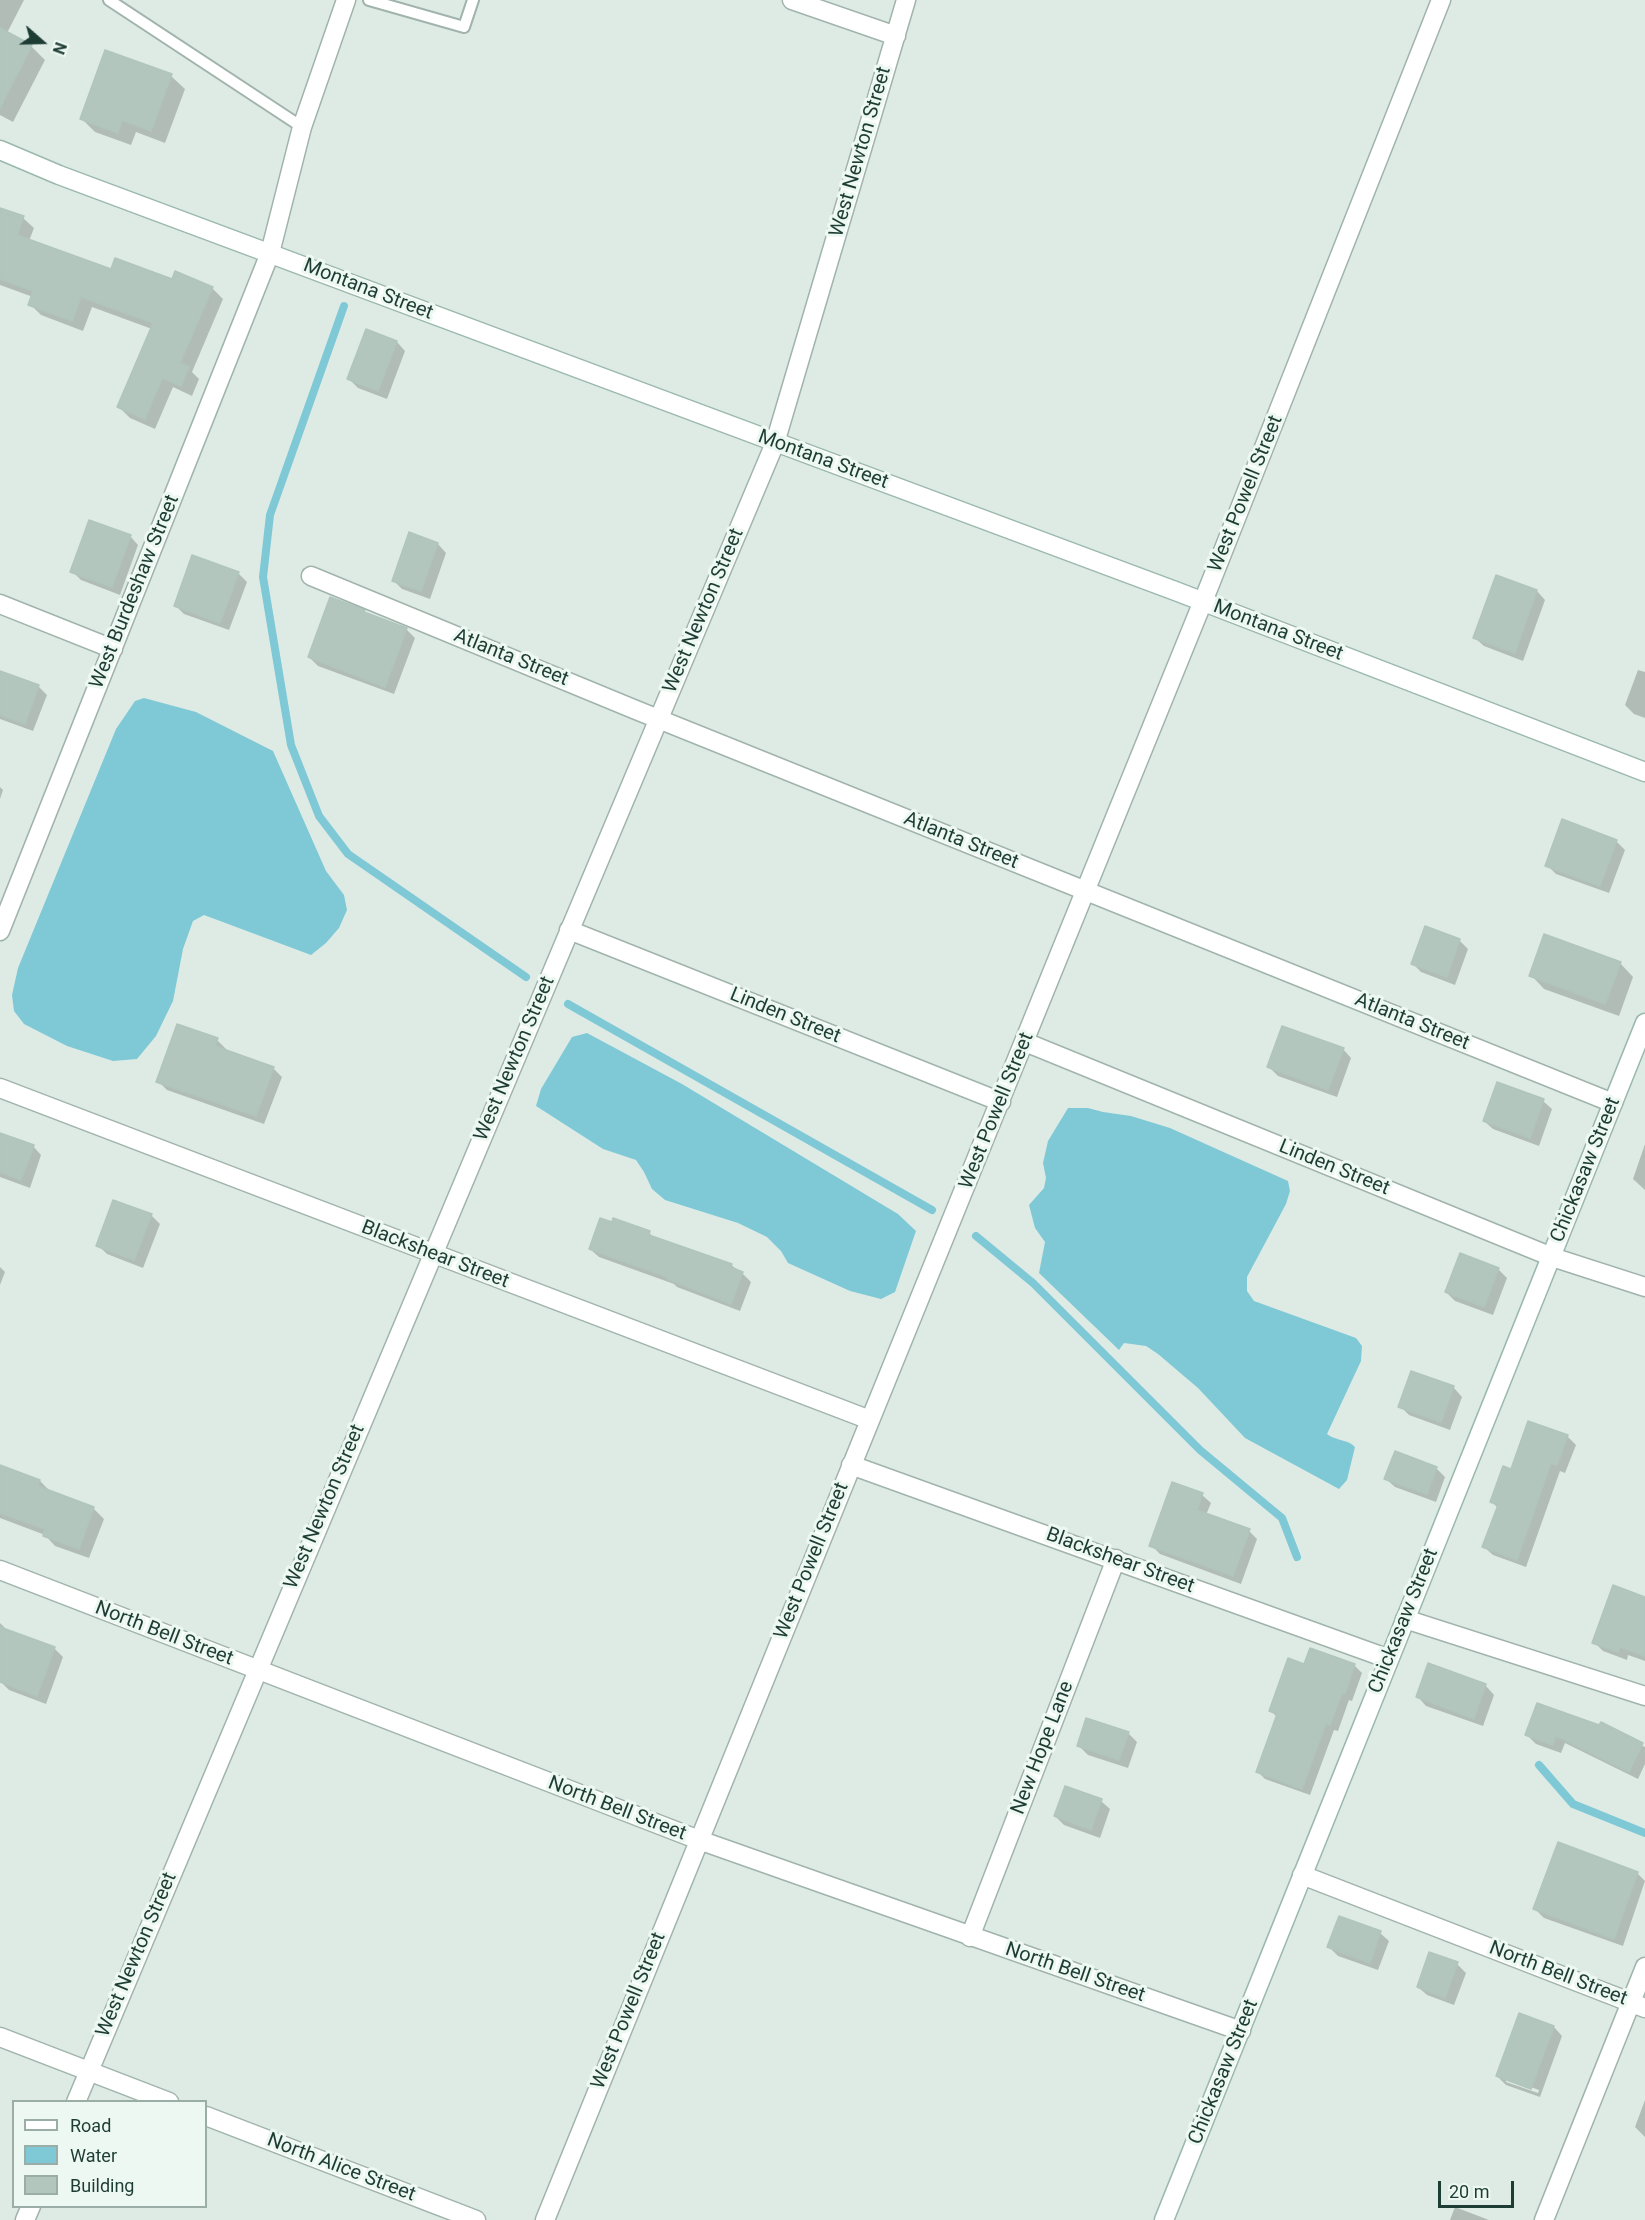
<!DOCTYPE html>
<html>
<head>
<meta charset="utf-8">
<style>
  body { margin:0 }
  #map { position:relative; width:1645px; height:2220px; overflow:hidden; background:#deebe5; font-family:Roboto,sans-serif }
  canvas { display:block }
  .legend { position:absolute; left:12px; top:2100px; width:195px; height:108px; box-sizing:border-box; background:#eef8f3; border:2px solid #9aada7; margin:0; padding:8px 10px; list-style:none; font-size:18px; color:#1d3d34 }
  .legend li { display:flex; align-items:center; gap:12px; height:30px }
  .legend b { width:30px; border:2px solid #9aada7 }
  .north { position:absolute; left:12px; top:12px; width:60px; height:60px; -webkit-text-stroke:4px #eef8f3; paint-order:stroke; rotate:110deg; font-size:16px; font-weight:700; line-height:24px; text-align:center; color:#1d3d34 }
  .north::after { content:''; display:block; margin:auto; width:21px; height:27px; background:#1d3d34; clip-path:polygon(50% 0,100% 100%,50% 72%,0 100%) }
  .scale { position:absolute; left:1438px; top:2181px; width:76px; height:27px; box-sizing:border-box; border:3px solid #1d3d34; border-top:0; padding-left:8px; font-size:18px; line-height:21px; white-space:nowrap; color:#1d3d34; -webkit-text-stroke:4px #eef8f3; paint-order:stroke }
</style>
</head>
<body>
<div id="map">
<canvas width="1645" height="2220"></canvas>
<ul class="legend">
<li><b style="height:8px;background:#fff"></b>Road</li>
<li><b style="height:16px;background:#7fc9d7"></b>Water</li>
<li><b style="height:16px;background:#b3c6be"></b>Building</li>
</ul>
<div class="north">N</div>
<div class="scale">20 m</div>
</div>
<script>
const context = document.querySelector('canvas').getContext('2d');
context.lineJoin = 'round';
function fill(path, color) { context.fillStyle = color; context.fill(path, 'evenodd'); }
function stroke(path, color, width, dash) { context.strokeStyle = color; context.lineWidth = width; context.lineCap = dash ? 'butt' : 'round'; context.setLineDash(dash || []); context.stroke(path); }
function drawText(font, color, halo, rows, align = 'center') {
  context.font = font + ' Roboto,sans-serif'; context.lineWidth = 6; context.setLineDash([]); context.textBaseline = 'middle'; context.strokeStyle = halo; context.fillStyle = color; for (const [text, x, y, turn = 0] of rows) {
    context.save(); context.translate(x, y); context.rotate((+turn || 0) * Math.PI / 180); context.textAlign = isNaN(turn) ? turn : align; if (halo) context.strokeText(text, 0, 0); context.fillText(text, 0, 0); context.restore();
  }
}
fill(new Path2D(`
  M 144,698 L 196,712 L 273,751 L 326,871 L 344,895 L 347,910 L 339,928 L 326,943 L 311,955 L 204,915 L 193,921 L 183,949 L 173,1001 L 156,1036 L 137,1059 L 113,1061 L 67,1046 L 24,1024 L 14,1011 L 12,995 L 18,968 L 116,729 L 135,701 Z
  M 587,1033 L 682,1084 L 898,1214 L 916,1231 L 895,1292 L 881,1299 L 850,1291 L 788,1263 L 781,1251 L 767,1237 L 738,1223 L 665,1200 L 652,1189 L 644,1172 L 636,1160 L 603,1149 L 536,1106 L 541,1089 L 572,1037 Z
  M 1068,1108 L 1088,1108 L 1103,1112 L 1131,1116 L 1170,1128 L 1288,1181 L 1290,1191 L 1286,1204 L 1247,1277 L 1247,1291 L 1254,1301 L 1356,1338 L 1362,1346 L 1361,1361 L 1327,1434 C 1335,1441 1348,1439 1355,1447 L 1347,1480 L 1339,1489 L 1245,1438 L 1198,1388 L 1158,1354 L 1146,1346 L 1124,1343 L 1119,1350 L 1039,1273 L 1045,1242 L 1035,1228 L 1029,1205 L 1044,1188 L 1046,1178 L 1043,1163 L 1048,1141 Z`), '#7fc9d7');
fill(new Path2D(`
  M 0,0 L 24,0 L 7,33 L 31,46 L 45,60 L 13,122 L 0,115 Z
  M 171,76 L 185,89 L 165,143 L 136,132 L 131,145 L 95,132 L 81,118 Z
  M 0,209 L 23,218 L 34,228 L 29,241 L 112,271 L 212,288 L 223,299 L 192,372 L 199,379 L 192,396 L 173,387 L 155,429 L 130,418 L 119,407 L 152,329 L 92,307 L 83,331 L 41,315 L 30,304 L 33,297 L 0,285 Z
  M 397,342 L 405,351 L 387,399 L 358,388 L 349,379 Z
  M 410,534 L 438,544 L 446,553 L 430,599 L 402,589 L 393,580 Z
  M 130,536 L 138,545 L 120,595 L 81,580 L 72,571 Z
  M 238,573 L 247,582 L 229,630 L 184,614 L 175,605 Z
  M 1497,577 L 1537,591 L 1545,600 L 1523,661 L 1484,646 L 1475,638 Z
  M 364,612 L 367,615 L 406,629 L 415,638 L 394,694 L 318,666 L 309,657 Z
  M 1638,670 L 1645,672 L 1645,718 L 1634,714 L 1625,705 Z
  M 0,673 L 38,686 L 47,695 L 33,731 L 0,719 Z
  M 0,787 L 3,790 L 0,799 Z
  M 1616,841 L 1625,850 L 1609,893 L 1556,874 L 1547,865 Z
  M 1459,940 L 1468,949 L 1455,985 L 1421,972 L 1413,964 Z
  M 1620,963 L 1633,977 L 1619,1016 L 1544,989 L 1531,975 Z
  M 217,1040 L 226,1049 L 225,1051 L 273,1068 L 282,1077 L 264,1124 L 167,1090 L 158,1081 Z
  M 1343,1049 L 1351,1058 L 1337,1097 L 1278,1076 L 1269,1067 Z
  M 1498,1084 L 1543,1101 L 1552,1109 L 1539,1146 L 1493,1129 L 1484,1121 Z
  M 0,1134 L 33,1146 L 41,1155 L 30,1188 L 0,1177 Z
  M 1645,1144 L 1645,1190 L 1633,1179 Z
  M 151,1215 L 160,1224 L 143,1268 L 107,1254 L 98,1245 Z
  M 649,1233 L 656,1239 L 731,1265 L 742,1273 L 751,1282 L 740,1311 L 677,1287 L 674,1284 L 599,1257 L 590,1249 Z
  M 0,1267 L 5,1272 L 0,1285 Z
  M 1498,1269 L 1507,1278 L 1493,1315 L 1455,1301 L 1446,1292 Z
  M 1412,1373 L 1454,1388 L 1462,1397 L 1450,1430 L 1409,1415 L 1400,1406 Z
  M 1567,1436 L 1576,1445 L 1565,1473 L 1560,1471 L 1526,1567 L 1493,1555 L 1484,1547 L 1498,1508 L 1492,1502 L 1512,1471 Z
  M 0,1466 L 40,1481 L 50,1491 L 93,1508 L 104,1519 L 89,1558 L 55,1546 L 45,1535 L 0,1518 Z
  M 1436,1468 L 1445,1477 L 1436,1502 L 1395,1487 L 1386,1479 Z
  M 1202,1495 L 1211,1503 L 1206,1515 L 1249,1531 L 1257,1539 L 1241,1584 L 1160,1554 L 1151,1545 Z
  M 1645,1603 L 1645,1661 L 1628,1655 L 1627,1660 L 1603,1651 L 1594,1642 Z
  M 0,1623 L 8,1631 L 54,1648 L 63,1657 L 46,1704 L 9,1690 L 0,1681 Z
  M 1354,1665 L 1362,1673 L 1352,1701 L 1349,1700 L 1338,1731 L 1334,1730 L 1310,1795 L 1265,1779 L 1258,1772 L 1277,1717 L 1270,1710 L 1305,1666 Z
  M 1429,1665 L 1486,1686 L 1494,1695 L 1483,1726 L 1426,1706 L 1418,1697 Z
  M 1600,1727 L 1645,1747 L 1645,1764 L 1638,1779 L 1565,1743 L 1561,1753 L 1536,1744 L 1527,1735 Z
  M 1128,1733 L 1137,1742 L 1128,1768 L 1088,1755 L 1079,1746 Z
  M 1066,1788 L 1101,1801 L 1110,1809 L 1100,1838 L 1064,1825 L 1055,1816 Z
  M 1559,1844 L 1638,1874 L 1645,1881 L 1623,1946 L 1544,1918 L 1535,1909 Z
  M 1380,1933 L 1389,1941 L 1378,1970 L 1338,1956 L 1329,1947 Z
  M 1430,1954 L 1457,1964 L 1466,1973 L 1454,2005 L 1427,1995 L 1418,1987 Z
  M 1554,2027 L 1562,2036 L 1540,2097 L 1506,2085 L 1497,2076 ZM 1506,2078 L 1539,2090 L 1538,2093 L 1506,2082 Z
  M 1645,2100 L 1645,2137 L 1635,2127 Z
  M 1455,2207 L 1489,2220 L 1450,2220 Z`), '#0003');
stroke(new Path2D(`
  M 344,306 L 270,515 L 263,577 L 291,745 L 319,816 L 348,854 L 526,977
  M 568,1004 L 932,1210
  M 976,1236 L 1033,1283 L 1200,1450 L 1282,1518 L 1297,1557
  M 1539,1765 L 1573,1804 L 1645,1833`), '#7fc9d7', 8);
const building = new Path2D(`
  M 0,28 L 32,45 L 0,108 Z
  M 105,50 L 172,74 L 151,131 L 122,120 L 118,133 L 80,119 Z
  M 0,208 L 24,216 L 17,235 L 111,269 L 115,258 L 172,279 L 175,271 L 213,287 L 180,363 L 189,367 L 181,386 L 162,378 L 145,419 L 117,407 L 153,323 L 81,297 L 72,321 L 28,305 L 33,291 L 0,279 Z
  M 366,329 L 397,341 L 378,391 L 347,379 Z
  M 89,520 L 131,535 L 112,587 L 70,572 Z
  M 409,532 L 438,543 L 421,591 L 392,581 Z
  M 192,555 L 239,572 L 220,623 L 174,606 Z
  M 1496,575 L 1537,590 L 1515,653 L 1473,638 Z
  M 330,597 L 365,610 L 364,612 L 407,628 L 385,687 L 308,657 Z
  M 0,671 L 39,685 L 25,724 L 0,715 Z
  M 1562,819 L 1617,840 L 1600,886 L 1545,866 Z
  M 1425,926 L 1460,939 L 1447,977 L 1411,964 Z
  M 1544,934 L 1621,962 L 1605,1004 L 1529,976 Z
  M 177,1024 L 218,1038 L 215,1046 L 274,1067 L 256,1116 L 156,1082 Z
  M 1282,1026 L 1344,1048 L 1328,1090 L 1267,1067 Z
  M 1497,1082 L 1544,1099 L 1530,1138 L 1483,1121 Z
  M 0,1133 L 34,1145 L 21,1180 L 0,1172 Z
  M 113,1200 L 152,1214 L 134,1260 L 96,1246 Z
  M 600,1218 L 612,1222 L 613,1218 L 650,1231 L 649,1235 L 732,1264 L 730,1267 L 743,1272 L 731,1304 L 667,1279 L 667,1277 L 589,1249 Z
  M 1460,1253 L 1499,1268 L 1484,1307 L 1445,1292 Z
  M 1411,1371 L 1454,1386 L 1441,1422 L 1398,1407 Z
  M 1528,1421 L 1568,1435 L 1557,1465 L 1551,1463 L 1517,1560 L 1482,1547 L 1498,1505 L 1490,1502 L 1503,1466 L 1511,1469 Z
  M 1395,1451 L 1437,1467 L 1427,1494 L 1384,1479 Z
  M 0,1465 L 40,1480 L 38,1486 L 94,1507 L 79,1549 L 43,1536 L 45,1529 L 0,1513 Z
  M 1172,1482 L 1203,1493 L 1197,1510 L 1250,1529 L 1233,1576 L 1149,1546 Z
  M 1613,1585 L 1645,1597 L 1645,1656 L 1620,1647 L 1618,1652 L 1592,1643 Z
  M 0,1627 L 55,1647 L 37,1696 L 0,1682 Z
  M 1310,1648 L 1355,1664 L 1345,1694 L 1342,1693 L 1330,1725 L 1326,1723 L 1302,1789 L 1256,1772 L 1277,1714 L 1269,1711 L 1288,1658 L 1304,1664 Z
  M 1428,1663 L 1486,1684 L 1474,1719 L 1416,1697 Z
  M 1537,1703 L 1599,1725 L 1601,1722 L 1643,1743 L 1629,1772 L 1556,1736 L 1553,1745 L 1525,1735 Z
  M 1086,1718 L 1129,1732 L 1119,1760 L 1077,1746 Z
  M 1065,1786 L 1102,1799 L 1091,1830 L 1054,1816 Z
  M 1558,1842 L 1638,1872 L 1614,1939 L 1533,1909 Z
  M 1339,1916 L 1381,1931 L 1370,1963 L 1327,1947 Z
  M 1429,1952 L 1458,1962 L 1445,1998 L 1417,1987 Z
  M 1519,2013 L 1554,2026 L 1531,2089 L 1496,2076 Z`);
fill(building, '#b3c6be');
stroke(building, '#b0c5bd', 1.5);
const lane = new Path2D(`
  M 109,0 L 302,127
  M 369,0 L 464,27 L 473,0`);
const street = new Path2D(`
  M 792,0 L 896,36
  M 311,576 L 636,710 L 1613,1103
  M 0,604 L 113,649
  M 569,930 L 1001,1102
  M 0,931 L 270,253 L 302,127 L 346,0
  M 1025,1042 L 1552,1257 L 1645,1287
  M 0,1088 L 870,1420
  M 851,1465 L 1389,1659
  M 0,1570 L 699,1840 L 1241,2031
  M 1405,1619 L 1645,1696
  M 1302,1875 L 1645,2008
  M 970,1937 L 1116,1559
  M 0,2037 L 169,2102
  M 76,2102 L 775,443 L 906,0
  M 206,2116 L 476,2220
  M 25,2220 L 31,2206
  M 545,2220 L 1210,584 L 1441,0
  M 1544,2220 L 1645,1967`);
const secondary = new Path2D(`
  M 0,150 L 59,175 L 1178,592 L 1645,772
  M 1164,2220 L 1645,1023`);
stroke(lane, '#a0b3ac', 14);
stroke(street, '#a0b3ac', 21);
stroke(secondary, '#9bb8ae', 21);
stroke(lane, '#fff', 10);
stroke(street, '#fff', 18);
stroke(secondary, '#fff', 18);
drawText('20px', '#1d3d34', '#eef8f3', [
  ["West Newton Street",861,152,-74],
  ["Montana Street",368,290,21],
  ["Montana Street",823,460,20],
  ["West Powell Street",1246,494,-68],
  ["West Burdeshaw Street",135,592,-68],
  ["West Newton Street",704,611,-67],
  ["Montana Street",1278,631,21],
  ["Atlanta Street",511,658,22],
  ["Atlanta Street",961,841,22],
  ["Linden Street",785,1016,22],
  ["Atlanta Street",1412,1022,22],
  ["West Newton Street",515,1059,-67],
  ["West Powell Street",997,1111,-68],
  ["Linden Street",1334,1168,22],
  ["Chickasaw Street",1586,1170,-68],
  ["Blackshear Street",435,1255,21],
  ["West Newton Street",325,1507,-67],
  ["West Powell Street",812,1561,-68],
  ["Blackshear Street",1120,1561,20],
  ["Chickasaw Street",1404,1621,-68],
  ["North Bell Street",164,1634,21],
  ["New Hope Lane",1043,1748,-69],
  ["North Bell Street",617,1809,21],
  ["West Newton Street",137,1955,-67],
  ["North Bell Street",1075,1973,19],
  ["North Bell Street",1558,1974,21],
  ["West Powell Street",629,2011,-68],
  ["Chickasaw Street",1224,2072,-68],
  ["North Alice Street",341,2168,21]
]);
</script>
</body>
</html>
